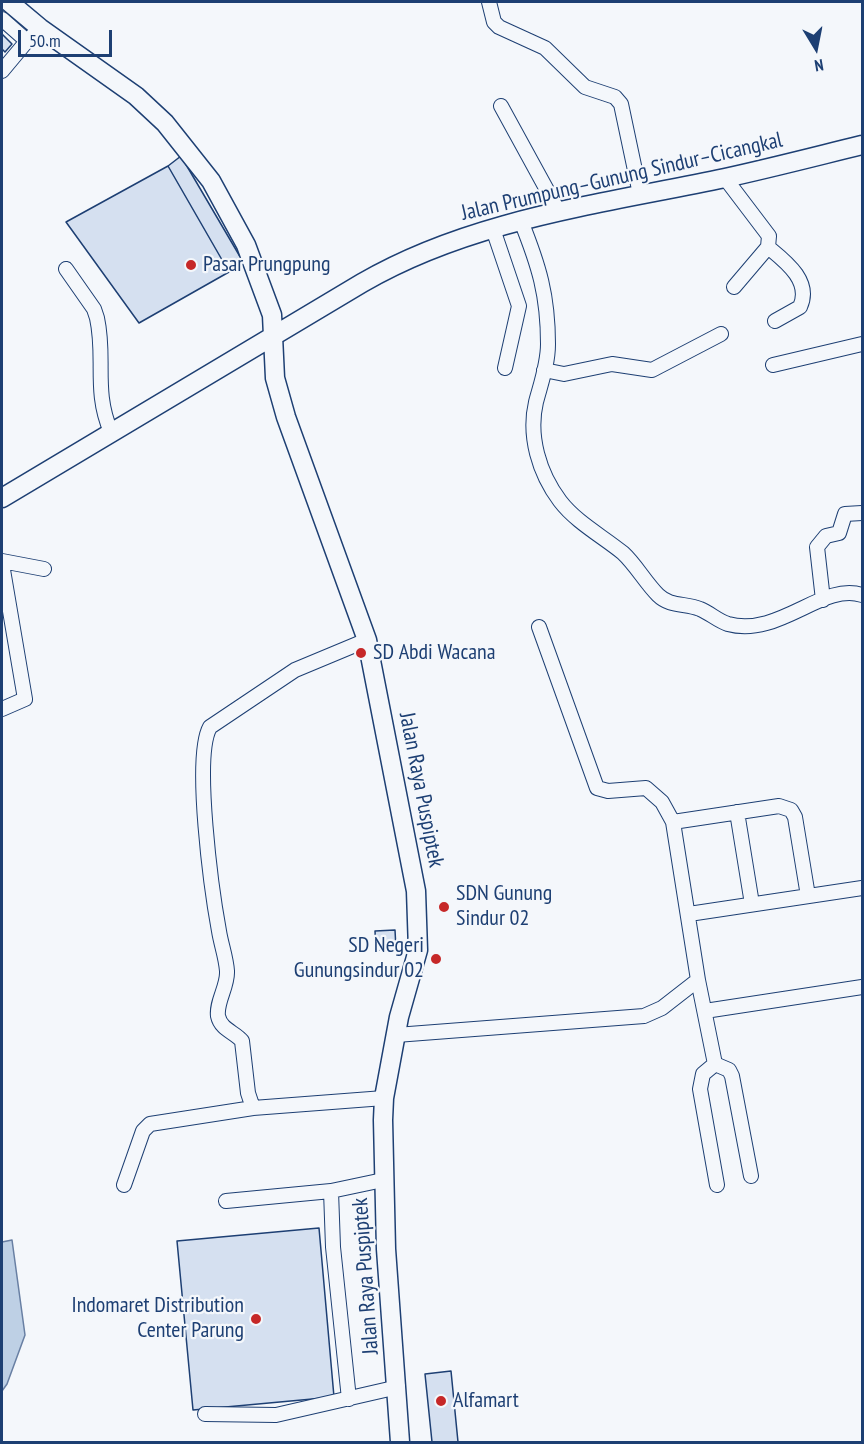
<!DOCTYPE html>
<html>
<head>
<meta charset="utf-8">
<style>
  body { margin:0 }
  #map { position:relative; width:864px; height:1444px; overflow:hidden; background:#f4f7fb; font-family:"PT Sans Narrow",sans-serif }
  canvas { display:block }
  .frame { position:absolute; inset:0; border:3px solid #1d3f73; pointer-events:none }
  .north { position:absolute; left:786px; top:18px; width:60px; height:60px; -webkit-text-stroke:4px #f4f7fb; paint-order:stroke; rotate:170deg; font-size:16px; font-weight:700; line-height:24px; text-align:center; color:#1d3f73 }
  .north::after { content:''; display:block; margin:auto; width:21px; height:27px; background:#1d3f73; clip-path:polygon(50% 0,100% 100%,50% 72%,0 100%) }
  .scale { position:absolute; left:18px; top:30px; width:94px; height:27px; box-sizing:border-box; border:3px solid #1d3f73; border-top:0; padding-left:8px; font-size:18px; line-height:21px; white-space:nowrap; color:#1d3f73; -webkit-text-stroke:4px #f4f7fb; paint-order:stroke }
</style>
</head>
<body>
<div id="map">
<canvas width="864" height="1444"></canvas>
<div class="frame"></div>
<div class="north">N</div>
<div class="scale">50 m</div>
</div>
<script>
const context = document.querySelector('canvas').getContext('2d');
context.lineJoin = 'round';
function fill(path, color) { context.fillStyle = color; context.fill(path, 'evenodd'); }
function stroke(path, color, width, dash) { context.strokeStyle = color; context.lineWidth = width; context.lineCap = dash ? 'butt' : 'round'; context.setLineDash(dash || []); context.stroke(path); }
function drawText(font, color, halo, rows, align = 'center') {
  context.font = font + ' "PT Sans Narrow",sans-serif'; context.lineWidth = 4.5; context.setLineDash([]); context.textBaseline = 'middle'; context.strokeStyle = halo; context.fillStyle = color; for (const [text, x, y, turn = 0] of rows) {
    context.save(); context.translate(x, y); context.rotate((+turn || 0) * Math.PI / 180); context.textAlign = isNaN(turn) ? turn : align; if (halo) context.strokeText(text, 0, 0); context.fillText(text, 0, 0); context.restore();
  }
}
const water = new Path2D(`
  M 12,1240 L 25,1335 L 7,1384 L 2,1391 L 2,1242 Z`);
fill(water, '#bed0e5');
stroke(water, '#687fa3', 1.5);
const building = new Path2D(`
  M 2,34 L 12,44 L 5,52 L 2,49 Z
  M 181,156 L 242,260 L 229,272 L 168,166 Z
  M 168,166 L 229,272 L 139,323 L 66,222 Z
  M 395,930 L 396,949 L 376,950 L 375,931 Z
  M 319,1228 L 334,1397 L 193,1410 L 177,1241 Z
  M 451,1371 L 458,1442 L 432,1442 L 425,1374 Z`);
fill(building, '#d5e0f0');
stroke(building, '#1d3f73', 1.5);
const minor = new Path2D(`
  M 489,2 L 494,22 L 499,27 L 545,48 L 585,87 L 615,97 L 621,104 L 640,194
  M 2,19 L 27,41 L 40,28
  M 2,71 L 27,41
  M 501,106 L 559,212
  M 725,178 L 769,236 L 768,247 L 734,287
  M 521,221 C 539,266 548,295 548,344 C 548,364 541,383 536,402 C 528,436 539,473 560,501 C 576,522 602,536 623,553 C 636,565 645,582 658,595 C 670,607 686,603 700,609 C 710,613 718,621 728,624 C 779,638 822,582 862,595
  M 493,229 L 519,306 L 505,368
  M 768,247 C 785,261 812,281 800,307 L 775,321
  M 66,269 L 94,309 L 97,318 C 106,359 93,390 111,432
  M 773,365 L 862,344
  M 544,370 L 564,374 L 612,364 L 652,370 L 721,334
  M 2,561 L 44,569
  M 2,564 L 25,699 L 2,709
  M 823,600 L 817,547 L 826,536 L 839,533 L 845,514 L 862,513
  M 737,812 L 752,904
  M 673,822 L 779,806 L 791,810 L 795,817 L 808,896
  M 689,914 L 862,888
  M 698,980 L 715,1064 L 729,1070 L 732,1076 L 751,1176
  M 705,1011 L 862,987
  M 396,1035 L 644,1016 L 662,1008 L 698,980 L 673,822 L 662,802 L 646,788 L 608,791 L 597,788 L 539,627
  M 715,1064 L 703,1074 L 700,1089 L 717,1185
  M 253,1108 L 248,1093 L 242,1041 C 235,1032 221,1030 218,1016 C 216,1002 228,986 227,971 C 226,957 221,944 219,931 C 212,893 193,757 210,727 L 295,670 L 367,640
  M 124,1185 L 143,1131 L 150,1124 L 253,1108 L 384,1098
  M 226,1201 L 331,1191
  M 349,1399 L 333,1247 L 331,1191 L 383,1180
  M 205,1414 L 276,1415 L 398,1387`);
const major = new Path2D(`
  M 9,2 L 40,28 L 136,96 L 165,123 L 211,181 L 246,245 L 272,315 L 275,378 L 286,417 L 367,640 L 416,891 L 418,950 L 399,1017 L 384,1098 L 383,1120 L 386,1249 L 400,1442
  M 2,498 L 362,283 C 472,219 602,204 725,178 C 771,168 817,156 862,145`);
stroke(minor, '#1d3f73', 16);
stroke(major, '#1d3f73', 21);
stroke(minor, '#f4f7fb', 14);
stroke(major, '#f4f7fb', 18);
for (const [x, y, r, color] of [
  [191,265,6,"#c62828"],
  [361,653,6,"#c62828"],
  [444,907,6,"#c62828"],
  [436,959,6,"#c62828"],
  [256,1319,6,"#c62828"],
  [441,1401,6,"#c62828"]
]) { const dot = new Path2D(); dot.arc(x, y, r, 0, 2 * Math.PI); context.fillStyle = color; context.fill(dot); stroke(dot, '#f4f7fb', 2); }
drawText('22px', '#1d3f73', '#f4f7fb', [
  ["Jalan Prumpung–Gunung Sindur–Cicangkal",622,177,-13],
  ["Jalan Raya Puspiptek",421,790,79],
  ["Jalan Raya Puspiptek",366,1276,-94]
]);
drawText('22px', '#1d3f73', '#f4f7fb', [
  ["Pasar Prungpung",203,265],
  ["SD Abdi Wacana",373,653],
  ["SDN Gunung",456,894],
  ["Sindur 02",456,919],
  ["SD Negeri",424,946,"right"],
  ["Gunungsindur 02",424,971,"right"],
  ["Indomaret Distribution",244,1306,"right"],
  ["Center Parung",244,1331,"right"],
  ["Alfamart",453,1401]
], 'left');
</script>
</body>
</html>
